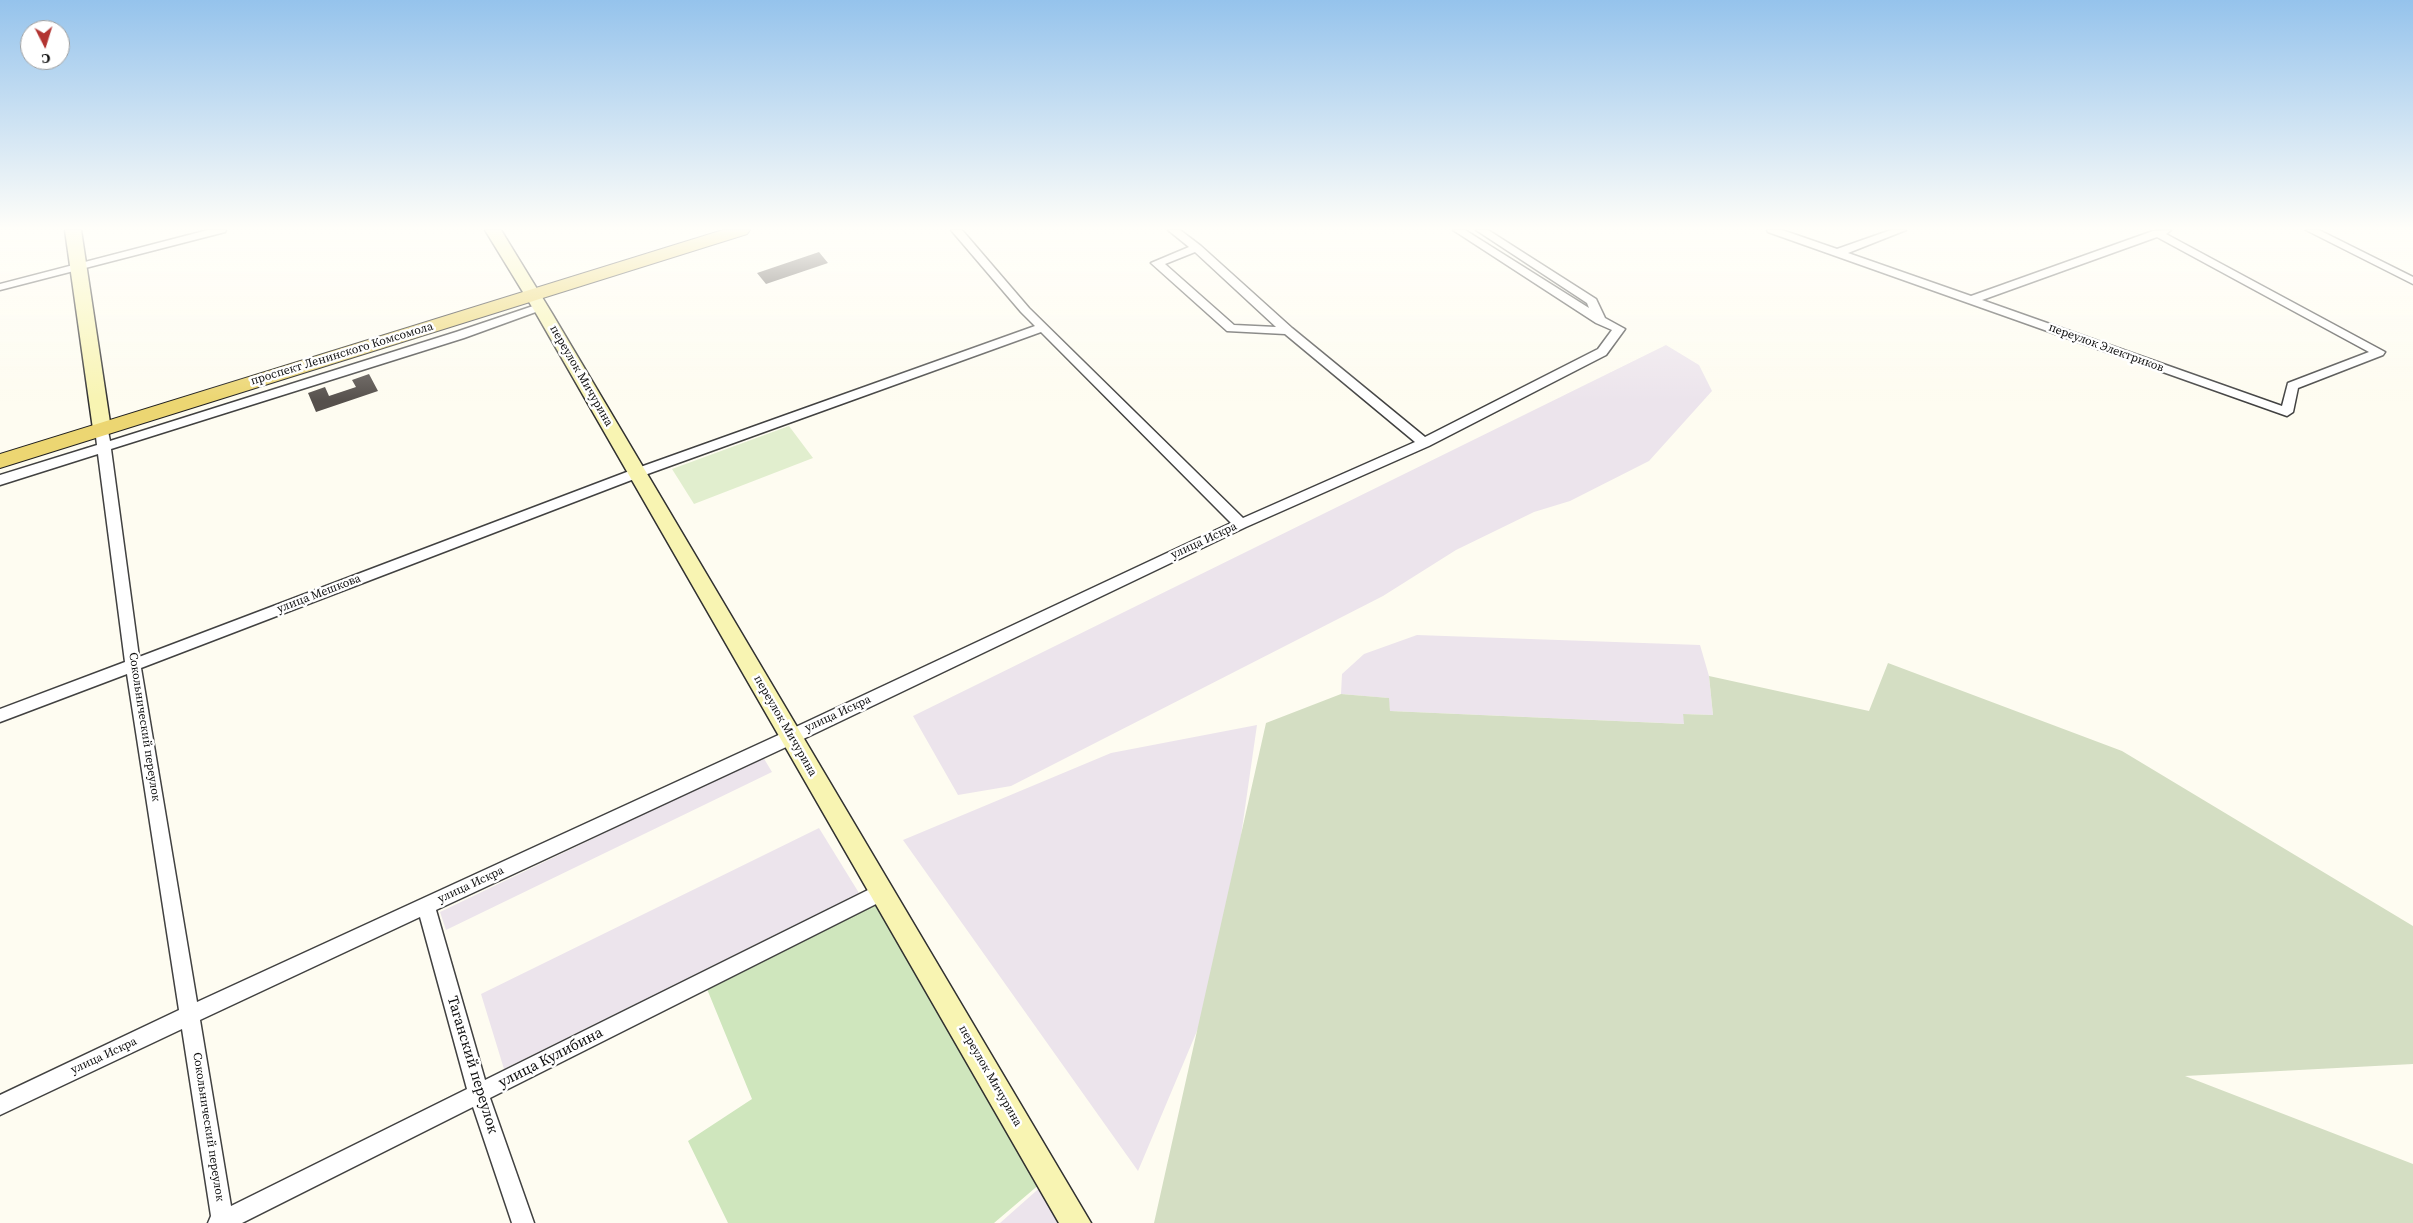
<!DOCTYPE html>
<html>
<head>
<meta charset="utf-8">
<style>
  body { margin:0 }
  #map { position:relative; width:2413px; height:1223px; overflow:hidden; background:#fefcf1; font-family:"Source Serif 4",serif }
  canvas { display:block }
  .north { position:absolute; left:20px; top:20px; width:50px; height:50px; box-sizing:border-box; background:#fff; border:1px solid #9f9f9f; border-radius:50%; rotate:175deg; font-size:14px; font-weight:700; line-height:20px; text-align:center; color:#0e0e0e }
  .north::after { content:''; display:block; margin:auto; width:18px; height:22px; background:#b23432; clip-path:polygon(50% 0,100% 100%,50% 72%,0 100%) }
</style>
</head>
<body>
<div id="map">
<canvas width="2413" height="1223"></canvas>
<div class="north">С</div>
</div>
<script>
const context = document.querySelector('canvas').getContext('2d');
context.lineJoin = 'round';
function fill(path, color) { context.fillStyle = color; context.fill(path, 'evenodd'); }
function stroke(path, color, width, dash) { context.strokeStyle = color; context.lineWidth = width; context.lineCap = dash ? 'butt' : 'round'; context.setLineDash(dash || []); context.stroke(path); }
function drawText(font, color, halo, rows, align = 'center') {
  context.font = font + ' "Source Serif 4",serif'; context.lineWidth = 5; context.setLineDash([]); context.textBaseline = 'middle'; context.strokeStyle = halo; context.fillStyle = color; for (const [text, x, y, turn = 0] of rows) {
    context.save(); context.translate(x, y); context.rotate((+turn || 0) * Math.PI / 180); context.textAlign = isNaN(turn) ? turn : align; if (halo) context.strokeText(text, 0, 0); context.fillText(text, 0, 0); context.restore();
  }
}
fill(new Path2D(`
  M 1666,345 L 1699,365 L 1712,391 L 1649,461 L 1570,501 L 1534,512 L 1456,550 L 1383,596 L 1011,786 L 958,795 L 913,716 Z
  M 1417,635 L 1700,645 L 1709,676 L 1713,715 L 1683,714 L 1685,724 L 1390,711 L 1388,698 L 1341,694 L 1342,674 L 1364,654 Z
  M 1257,725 L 1221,974 L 1138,1171 L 903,840 L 1111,753 Z
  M 763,757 L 772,772 L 446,930 L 440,912 Z
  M 819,828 L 859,893 L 504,1069 L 481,994 Z
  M 1044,1184 L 1067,1223 L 1000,1223 Z`), '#ece4ec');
fill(new Path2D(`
  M 879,899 L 1041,1183 L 994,1223 L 728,1223 L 688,1141 L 752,1099 L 707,989 Z`), '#cfe6bd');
fill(new Path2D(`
  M 1888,663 L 2122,751 L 2413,926 L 2413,1064 L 2185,1076 L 2413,1164 L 2413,1223 L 1154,1223 L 1266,723 L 1341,694 L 1389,698 L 1390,711 L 1684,724 L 1683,714 L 1713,715 L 1709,676 L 1869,711 Z`), '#d4dec3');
fill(new Path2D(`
  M 789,426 L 813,458 L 694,504 L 672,469 Z`), '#e1eece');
fill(new Path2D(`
  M 819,252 L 828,263 L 766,284 L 757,273 Z
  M 369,374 L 378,391 L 316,412 L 308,393 L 325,387 L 329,396 L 356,387 L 352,380 Z`), '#56504c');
const street = new Path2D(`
  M 208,230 L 226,230 L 225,232 L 0,290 L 0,284 Z
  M 951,230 L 962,230 L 1029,308 L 1243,518 L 1415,442 L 1285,334 L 1227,331 L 1151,263 L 1189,247 L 1168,230 L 1180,230 L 1201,246 L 1292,328 L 1425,437 L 1598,349 L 1612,330 L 1596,323 L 1453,230 L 1465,230 L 1589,308 L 1587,303 L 1476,230 L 1488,230 L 1596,299 L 1605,318 L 1625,329 L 1606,355 L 1429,446 L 1246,527 L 797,742 L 436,910 L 485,1080 L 876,886 L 882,884 L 888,886 L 891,892 L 888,898 L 490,1098 L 534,1223 L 512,1223 L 473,1107 L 242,1223 L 208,1223 L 211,1216 L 182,1029 L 0,1115 L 0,1095 L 179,1010 L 127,674 L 0,722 L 0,709 L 125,662 L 98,454 L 0,485 L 0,475 L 97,445 L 95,429 L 97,426 L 107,426 L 110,441 L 456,332 L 536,305 L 544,305 L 546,307 L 544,309 L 464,338 L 111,449 L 139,657 L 632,470 L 1035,326 L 1021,312 ZM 1195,252 L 1276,327 L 1234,325 L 1165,264 ZM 1041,332 L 1231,523 L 785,732 L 197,1002 L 141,668 L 642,476 ZM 420,917 L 467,1089 L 231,1206 L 200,1020 Z
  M 1767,230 L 1782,230 L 1837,249 L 1891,230 L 1906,230 L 1848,253 L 1971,296 L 2153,231 L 2171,230 L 2166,234 L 2385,352 L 2383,355 L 2298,388 L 2293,412 L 2287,416 L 1768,232 ZM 2157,237 L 2369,352 L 2288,383 L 2282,406 L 1982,300 Z
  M 2306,230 L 2319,230 L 2413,277 L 2413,284 Z`);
const secondary = new Path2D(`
  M 65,230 L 81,230 L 111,429 L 109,433 L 102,435 L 95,433 L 93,429 Z
  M 485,230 L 501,230 L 553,315 L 1091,1223 L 1059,1223 L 537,315 Z`);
const primary = new Path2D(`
  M 723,230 L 750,230 L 747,234 L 0,468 L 0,454 Z`);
stroke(street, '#414141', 3);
stroke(secondary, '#303030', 3);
stroke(primary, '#1f1f1f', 2);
fill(street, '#fff');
fill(secondary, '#f8f4b2');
fill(primary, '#ecd672');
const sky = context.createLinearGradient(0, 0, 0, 401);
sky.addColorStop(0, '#95c3ec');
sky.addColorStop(0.57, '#fffef9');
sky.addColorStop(1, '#fffef900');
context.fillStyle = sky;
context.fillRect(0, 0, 2413, 401);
drawText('12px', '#0e0e0e', '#fff', [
  ["переулок Электриков",2106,348,20],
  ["проспект Ленинского Комсомола",342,354,-17],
  ["переулок Мичурина",581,376,60],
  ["улица Искра",1204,541,-25],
  ["улица Мешкова",319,594,-21],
  ["улица Искра",838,714,-25],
  ["переулок Мичурина",785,726,60],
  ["Сокольнический переулок",144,727,81],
  ["улица Искра",471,885,-25],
  ["улица Искра",104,1056,-25],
  ["переулок Мичурина",990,1076,60],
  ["Сокольнический переулок",208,1127,81]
]);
drawText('15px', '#0e0e0e', '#fff', [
  ["улица Кулибина",551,1058,-27],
  ["Таганский переулок",472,1065,73]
]);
</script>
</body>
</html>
